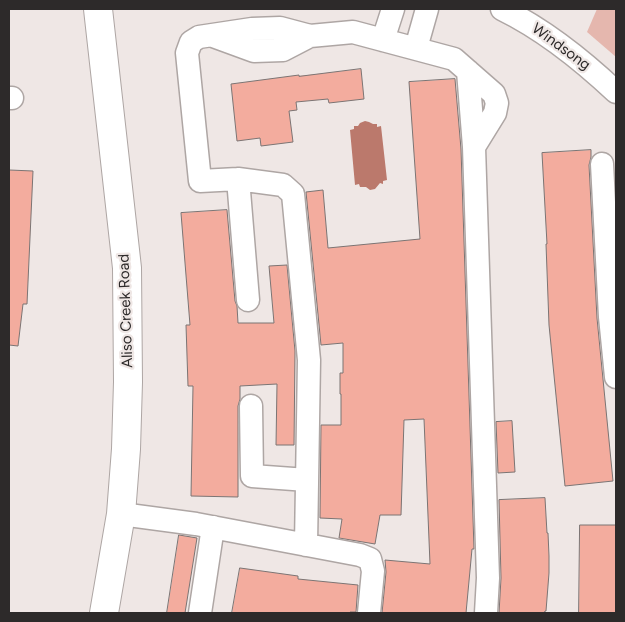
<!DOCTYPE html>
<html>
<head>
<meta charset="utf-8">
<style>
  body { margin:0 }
  #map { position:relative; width:625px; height:622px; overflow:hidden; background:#efe7e5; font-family:Figtree,sans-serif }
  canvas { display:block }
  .frame { position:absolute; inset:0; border:10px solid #2d2a2a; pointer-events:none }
</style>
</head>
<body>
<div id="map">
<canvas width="625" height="622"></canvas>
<div class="frame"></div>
</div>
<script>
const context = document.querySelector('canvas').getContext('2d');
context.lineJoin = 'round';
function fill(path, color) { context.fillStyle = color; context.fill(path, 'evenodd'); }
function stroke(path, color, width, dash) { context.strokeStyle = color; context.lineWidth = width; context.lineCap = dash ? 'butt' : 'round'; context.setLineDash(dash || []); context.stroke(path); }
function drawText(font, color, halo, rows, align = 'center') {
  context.font = font + ' Figtree,sans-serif'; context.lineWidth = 4.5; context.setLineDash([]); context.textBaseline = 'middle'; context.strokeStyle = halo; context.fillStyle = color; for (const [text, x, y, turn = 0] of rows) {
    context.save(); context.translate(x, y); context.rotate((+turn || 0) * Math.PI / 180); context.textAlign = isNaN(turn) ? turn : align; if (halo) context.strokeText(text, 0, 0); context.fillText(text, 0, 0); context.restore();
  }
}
fill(new Path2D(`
  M 597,9 L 616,9 L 616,57 L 587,32 Z`), '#e5b7ae');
fill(new Path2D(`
  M 365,121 L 369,122 L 373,124 L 377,124 L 377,127 L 381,126 L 387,180 L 383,181 L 383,184 L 380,183 L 375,189 L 370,190 L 366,187 L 360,187 L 359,184 L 355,185 L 350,130 L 354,129 L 354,126 L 358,126 L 360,123 Z`), '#bb796c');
const building = new Path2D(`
  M 361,69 L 364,99 L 329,103 L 328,99 L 296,102 L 297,110 L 289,111 L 293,142 L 261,146 L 260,138 L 237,141 L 231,84 L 299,75 L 299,76 Z
  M 455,79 L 461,149 L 474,549 L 472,549 L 466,613 L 382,613 L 386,572 L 385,560 L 430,564 L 424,419 L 404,420 L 401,515 L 380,515 L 375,544 L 339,538 L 342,519 L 320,518 L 321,425 L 341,425 L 341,394 L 340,394 L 340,373 L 343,373 L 343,343 L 321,345 L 306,192 L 323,190 L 328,248 L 420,239 L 409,82 Z
  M 591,150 L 591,157 L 589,165 L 597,318 L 613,481 L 565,486 L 549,325 L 546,244 L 547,244 L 542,153 Z
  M 9,170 L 33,171 L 27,304 L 23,304 L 18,346 L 9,345 Z
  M 227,210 L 235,301 L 237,306 L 238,323 L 274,323 L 269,266 L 287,265 L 295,351 L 294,445 L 276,445 L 277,384 L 240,386 L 240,399 L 238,406 L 238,497 L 191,496 L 193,386 L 188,386 L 186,325 L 190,325 L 181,213 Z
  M 512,421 L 515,472 L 498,473 L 496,422 Z
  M 545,498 L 547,533 L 548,533 L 549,556 L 549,573 L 546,611 L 545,611 L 544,613 L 499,613 L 501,578 L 499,500 Z
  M 580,525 L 616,525 L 616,613 L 579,613 Z
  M 179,535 L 197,538 L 185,613 L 167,613 Z
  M 240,568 L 298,576 L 298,579 L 358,585 L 356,612 L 350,612 L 350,613 L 232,613 Z`);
fill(building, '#f3ac9e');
stroke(building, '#7b7473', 1);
const minor = new Path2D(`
  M 502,9 C 545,30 581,59 616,92
  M 213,36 L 254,51 L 283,50 L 310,36 L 353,32 L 454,59 L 494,94 L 497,103 L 495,113 L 474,147
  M 383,40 L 393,9
  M 416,48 L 427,9
  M 468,71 L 474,147 L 488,578 L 486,613
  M 9,98 L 12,98
  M 602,164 L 610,317
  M 238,179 L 248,300
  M 616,317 L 610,317 L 616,377
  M 251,406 L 252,476 L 307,480
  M 121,514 L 196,524 L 360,555 L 370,559 L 373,571 L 369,613
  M 306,545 L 309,360 L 293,194 L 283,185 L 238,179 L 200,181 L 187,53 L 191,42 L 199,37 L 252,29 L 280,28 L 310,36
  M 200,613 L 213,527`);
const major = new Path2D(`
  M 98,9 L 127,268 L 128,382 L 126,449 L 121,514 L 104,613`);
stroke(minor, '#aea6a4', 25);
stroke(major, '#aea6a4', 30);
stroke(minor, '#fff', 22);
stroke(major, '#fff', 28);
drawText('15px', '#2d2a2a', '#efe7e5', [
  ["Windsong",561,47,36],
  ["Aliso Creek Road",126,311,-92]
]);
</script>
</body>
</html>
